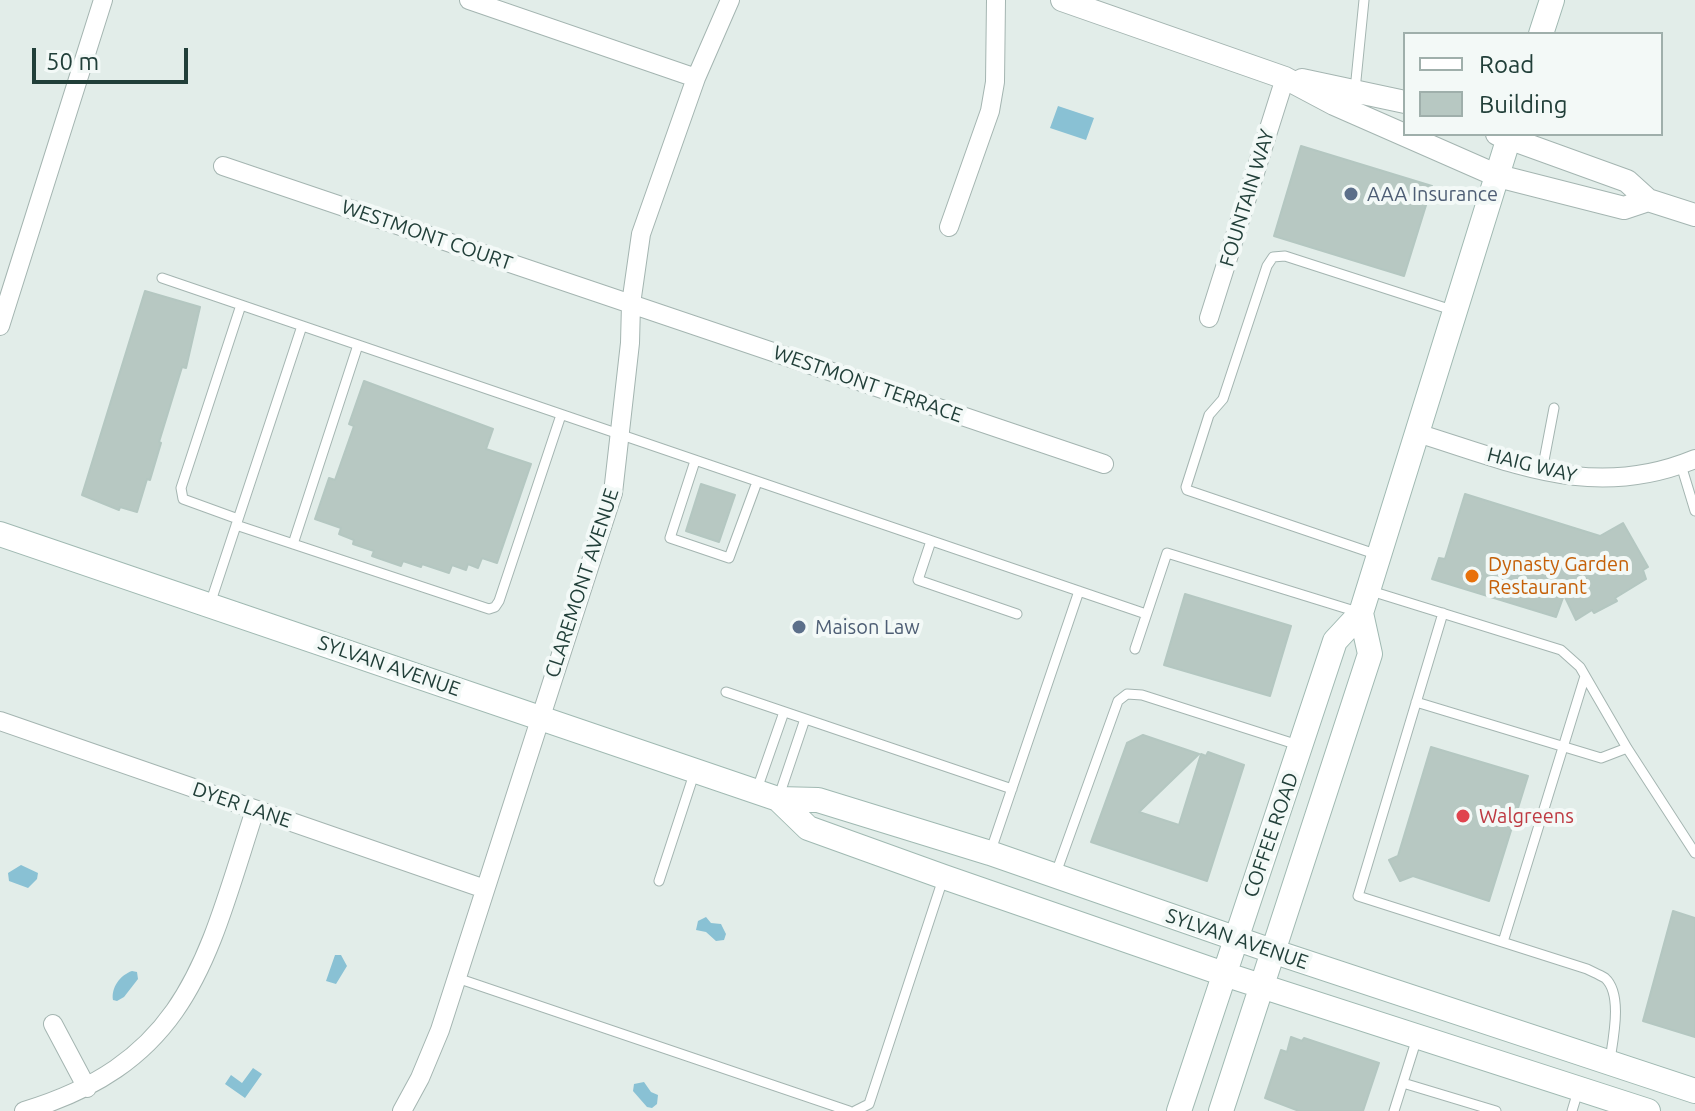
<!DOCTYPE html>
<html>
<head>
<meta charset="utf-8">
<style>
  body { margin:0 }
  #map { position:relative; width:1695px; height:1111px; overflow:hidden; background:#e2ede9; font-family:Ubuntu,sans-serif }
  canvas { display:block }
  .legend { position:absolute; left:1403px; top:32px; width:260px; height:104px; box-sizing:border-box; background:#f3f9f7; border:2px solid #9fafab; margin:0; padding:10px 14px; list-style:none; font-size:24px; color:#213f39 }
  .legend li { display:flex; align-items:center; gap:16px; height:40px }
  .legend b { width:40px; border:2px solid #9fafab }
  .scale { position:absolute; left:32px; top:48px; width:156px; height:36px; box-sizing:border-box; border:4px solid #213f39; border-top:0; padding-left:10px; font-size:24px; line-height:28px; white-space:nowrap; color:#213f39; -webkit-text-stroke:6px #f3f9f7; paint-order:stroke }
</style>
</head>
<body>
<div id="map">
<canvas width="1695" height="1111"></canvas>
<ul class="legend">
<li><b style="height:10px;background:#fff"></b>Road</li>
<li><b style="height:22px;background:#b7c8c2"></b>Building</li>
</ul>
<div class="scale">50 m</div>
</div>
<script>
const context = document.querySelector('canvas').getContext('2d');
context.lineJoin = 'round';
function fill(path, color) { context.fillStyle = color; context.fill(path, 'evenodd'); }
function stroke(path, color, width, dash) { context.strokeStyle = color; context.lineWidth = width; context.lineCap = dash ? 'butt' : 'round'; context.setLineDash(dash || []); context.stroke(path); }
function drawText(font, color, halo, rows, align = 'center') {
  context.font = font + ' Ubuntu,sans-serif'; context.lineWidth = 8; context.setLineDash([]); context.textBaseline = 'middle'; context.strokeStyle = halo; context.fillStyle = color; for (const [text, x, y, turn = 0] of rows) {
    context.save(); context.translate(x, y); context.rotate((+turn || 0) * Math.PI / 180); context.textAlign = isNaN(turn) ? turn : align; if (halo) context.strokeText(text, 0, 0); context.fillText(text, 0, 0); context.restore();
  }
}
fill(new Path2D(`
  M 1058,106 L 1094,118 L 1086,140 L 1050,128 Z
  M 21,865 L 38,873 L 37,879 L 28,888 L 9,881 L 8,873 Z
  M 706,917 L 711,923 L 721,924 L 726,934 L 724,940 L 716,941 L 706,932 L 696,930 L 698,921 Z
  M 335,955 L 341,955 L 347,966 L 336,984 L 326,981 Z
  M 132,971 L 137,972 L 138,979 L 124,997 L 117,1001 L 113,1000 C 111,988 120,975 132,971 Z
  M 253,1068 L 262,1074 L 245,1098 L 225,1084 L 231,1075 L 242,1083 Z
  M 644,1082 L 651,1092 L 658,1095 L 657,1104 L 652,1108 L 647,1107 L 633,1091 L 634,1084 Z`), '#89c1d4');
const building = new Path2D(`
  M 1301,146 L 1432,186 L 1404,276 L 1274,236 Z
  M 145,291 L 200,307 L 186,368 L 182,367 L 159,442 L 161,443 L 150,480 L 147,479 L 137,512 L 120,507 L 119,510 L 82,495 Z
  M 364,381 L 493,429 L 486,449 L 531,464 L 497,563 L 482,558 L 478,568 L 468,564 L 466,570 L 452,565 L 449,573 L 422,564 L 421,567 L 403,561 L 401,566 L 372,556 L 374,551 L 353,544 L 354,540 L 339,534 L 341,528 L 315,519 L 329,478 L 335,480 L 354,426 L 349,424 Z
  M 701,484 L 735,495 L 719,542 L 686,531 Z
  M 1465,494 L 1600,536 L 1623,523 L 1648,567 L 1643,570 L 1646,579 L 1615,598 L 1617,601 L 1594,613 L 1592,610 L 1576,620 L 1564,595 L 1556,617 L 1432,579 L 1439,558 L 1445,559 Z
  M 1185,594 L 1291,626 L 1270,696 L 1164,665 Z
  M 1143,735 L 1199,754 L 1139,812 L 1179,825 L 1201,754 L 1206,756 L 1208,752 L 1244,765 L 1207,881 L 1091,842 L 1127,743 Z
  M 1431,747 L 1528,776 L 1489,901 L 1413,876 L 1400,881 L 1389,860 L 1398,856 Z
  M 1673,911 L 1695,918 L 1695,1037 L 1643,1021 Z
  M 1291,1037 L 1302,1041 L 1304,1038 L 1379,1063 L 1363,1111 L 1299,1111 L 1265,1098 L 1281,1050 L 1287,1052 Z`);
fill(building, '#b7c8c2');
stroke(building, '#b4c7c1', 2);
const service = new Path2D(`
  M 1355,90 L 1364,0
  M 162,278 L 1146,614
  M 695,461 L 670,538 L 729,558 L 757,482
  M 1681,465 L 1695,511
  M 1542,471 L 1554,408
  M 238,519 L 183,499 L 181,488 L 241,305
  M 236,525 L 489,609 L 495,607 L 499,601 L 561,415
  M 931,541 L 918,580 L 1017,614
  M 293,544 L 358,345
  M 1378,555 L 1187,490 L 1186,487 L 1209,415 L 1223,399 L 1267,266 L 1273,257 L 1285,256 L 1455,311
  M 1371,591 L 1561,650 L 1580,667 L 1627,748 L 1695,853
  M 210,604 L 302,326
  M 1443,613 L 1358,896 L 1587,969 C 1593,972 1600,975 1605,978 C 1623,994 1613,1039 1610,1060
  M 1135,649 L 1167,553 L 1361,613
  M 726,692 L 1012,789
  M 1416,702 L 1601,758 L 1627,748
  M 756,792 L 784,712
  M 779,796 L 805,719
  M 990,853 L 1079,591
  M 1056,873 L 1118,701 L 1127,694 L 1142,695 L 1298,745
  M 659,881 L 695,771
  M 1503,942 L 1585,676
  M 457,978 L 849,1111
  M 1403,1083 L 1496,1111
  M 855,1111 L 869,1104 L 943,879
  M 1394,1111 L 1417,1038
  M 1572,1111 L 1578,1091`);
const minor = new Path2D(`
  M 469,0 L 696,78
  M 223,166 L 1104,464
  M 949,227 L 990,111 L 995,82 L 996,0
  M 1209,318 L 1285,78
  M 0,326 L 103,0
  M 1417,433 C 1515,463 1593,501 1695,459
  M 0,721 L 485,889
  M 53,1024 L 87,1088
  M 24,1111 C 190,1061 207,957 255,810
  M 402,1111 L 420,1078 L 440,1030 L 613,493 L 630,343 L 631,304 L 641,234 L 696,78 L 730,0`);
const tertiary = new Path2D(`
  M 1062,0 L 1285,78 L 1334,104 L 1498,176 L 1624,208 L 1648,200
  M 1302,80 L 1405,102
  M 1497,134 L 1627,181 L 1648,200 L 1695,215`);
const secondary = new Path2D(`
  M 1541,34 L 1552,0
  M 0,534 L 778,799 L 818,800 L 990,853 L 1272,951 L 1695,1091
  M 778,799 L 808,828 L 944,877 L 1224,974 L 1648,1111
  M 1179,1111 L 1335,641 L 1361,613
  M 1221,1111 L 1370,654 L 1361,613 L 1510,134`);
stroke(service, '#a4b5b1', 11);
stroke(minor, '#a4b5b1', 20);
stroke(tertiary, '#a4b5b1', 24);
stroke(secondary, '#a0b9b2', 26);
stroke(service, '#fff', 9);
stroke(minor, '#fff', 18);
stroke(tertiary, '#fff', 22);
stroke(secondary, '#fff', 24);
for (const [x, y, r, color] of [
  [1351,194,8,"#5c6f8a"],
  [1472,576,8,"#e8710a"],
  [799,627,8,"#5c6f8a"],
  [1463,816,8,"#e0444e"]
]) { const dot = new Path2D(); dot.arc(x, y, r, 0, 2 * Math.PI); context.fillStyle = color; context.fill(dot); stroke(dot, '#f3f9f7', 3); }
drawText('20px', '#4e5e75', '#f3f9f7', [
  ["AAA Insurance",1367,194],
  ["Maison Law",815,627]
], 'left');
drawText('20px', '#213f39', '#f3f9f7', [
  ["FOUNTAIN WAY",1247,198,-73],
  ["WESTMONT COURT",427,235,19],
  ["WESTMONT TERRACE",868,384,19],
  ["HAIG WAY",1532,465,14],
  ["CLAREMONT AVENUE",582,583,-72],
  ["SYLVAN AVENUE",389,666,19],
  ["DYER LANE",242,805,19],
  ["COFFEE ROAD",1271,835,-71],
  ["SYLVAN AVENUE",1237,939,19]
]);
drawText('20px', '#c56008', '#f3f9f7', [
  ["Dynasty Garden",1488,564],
  ["Restaurant",1488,587]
], 'left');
drawText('20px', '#be3a42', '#f3f9f7', [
  ["Walgreens",1479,816]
], 'left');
</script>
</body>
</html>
